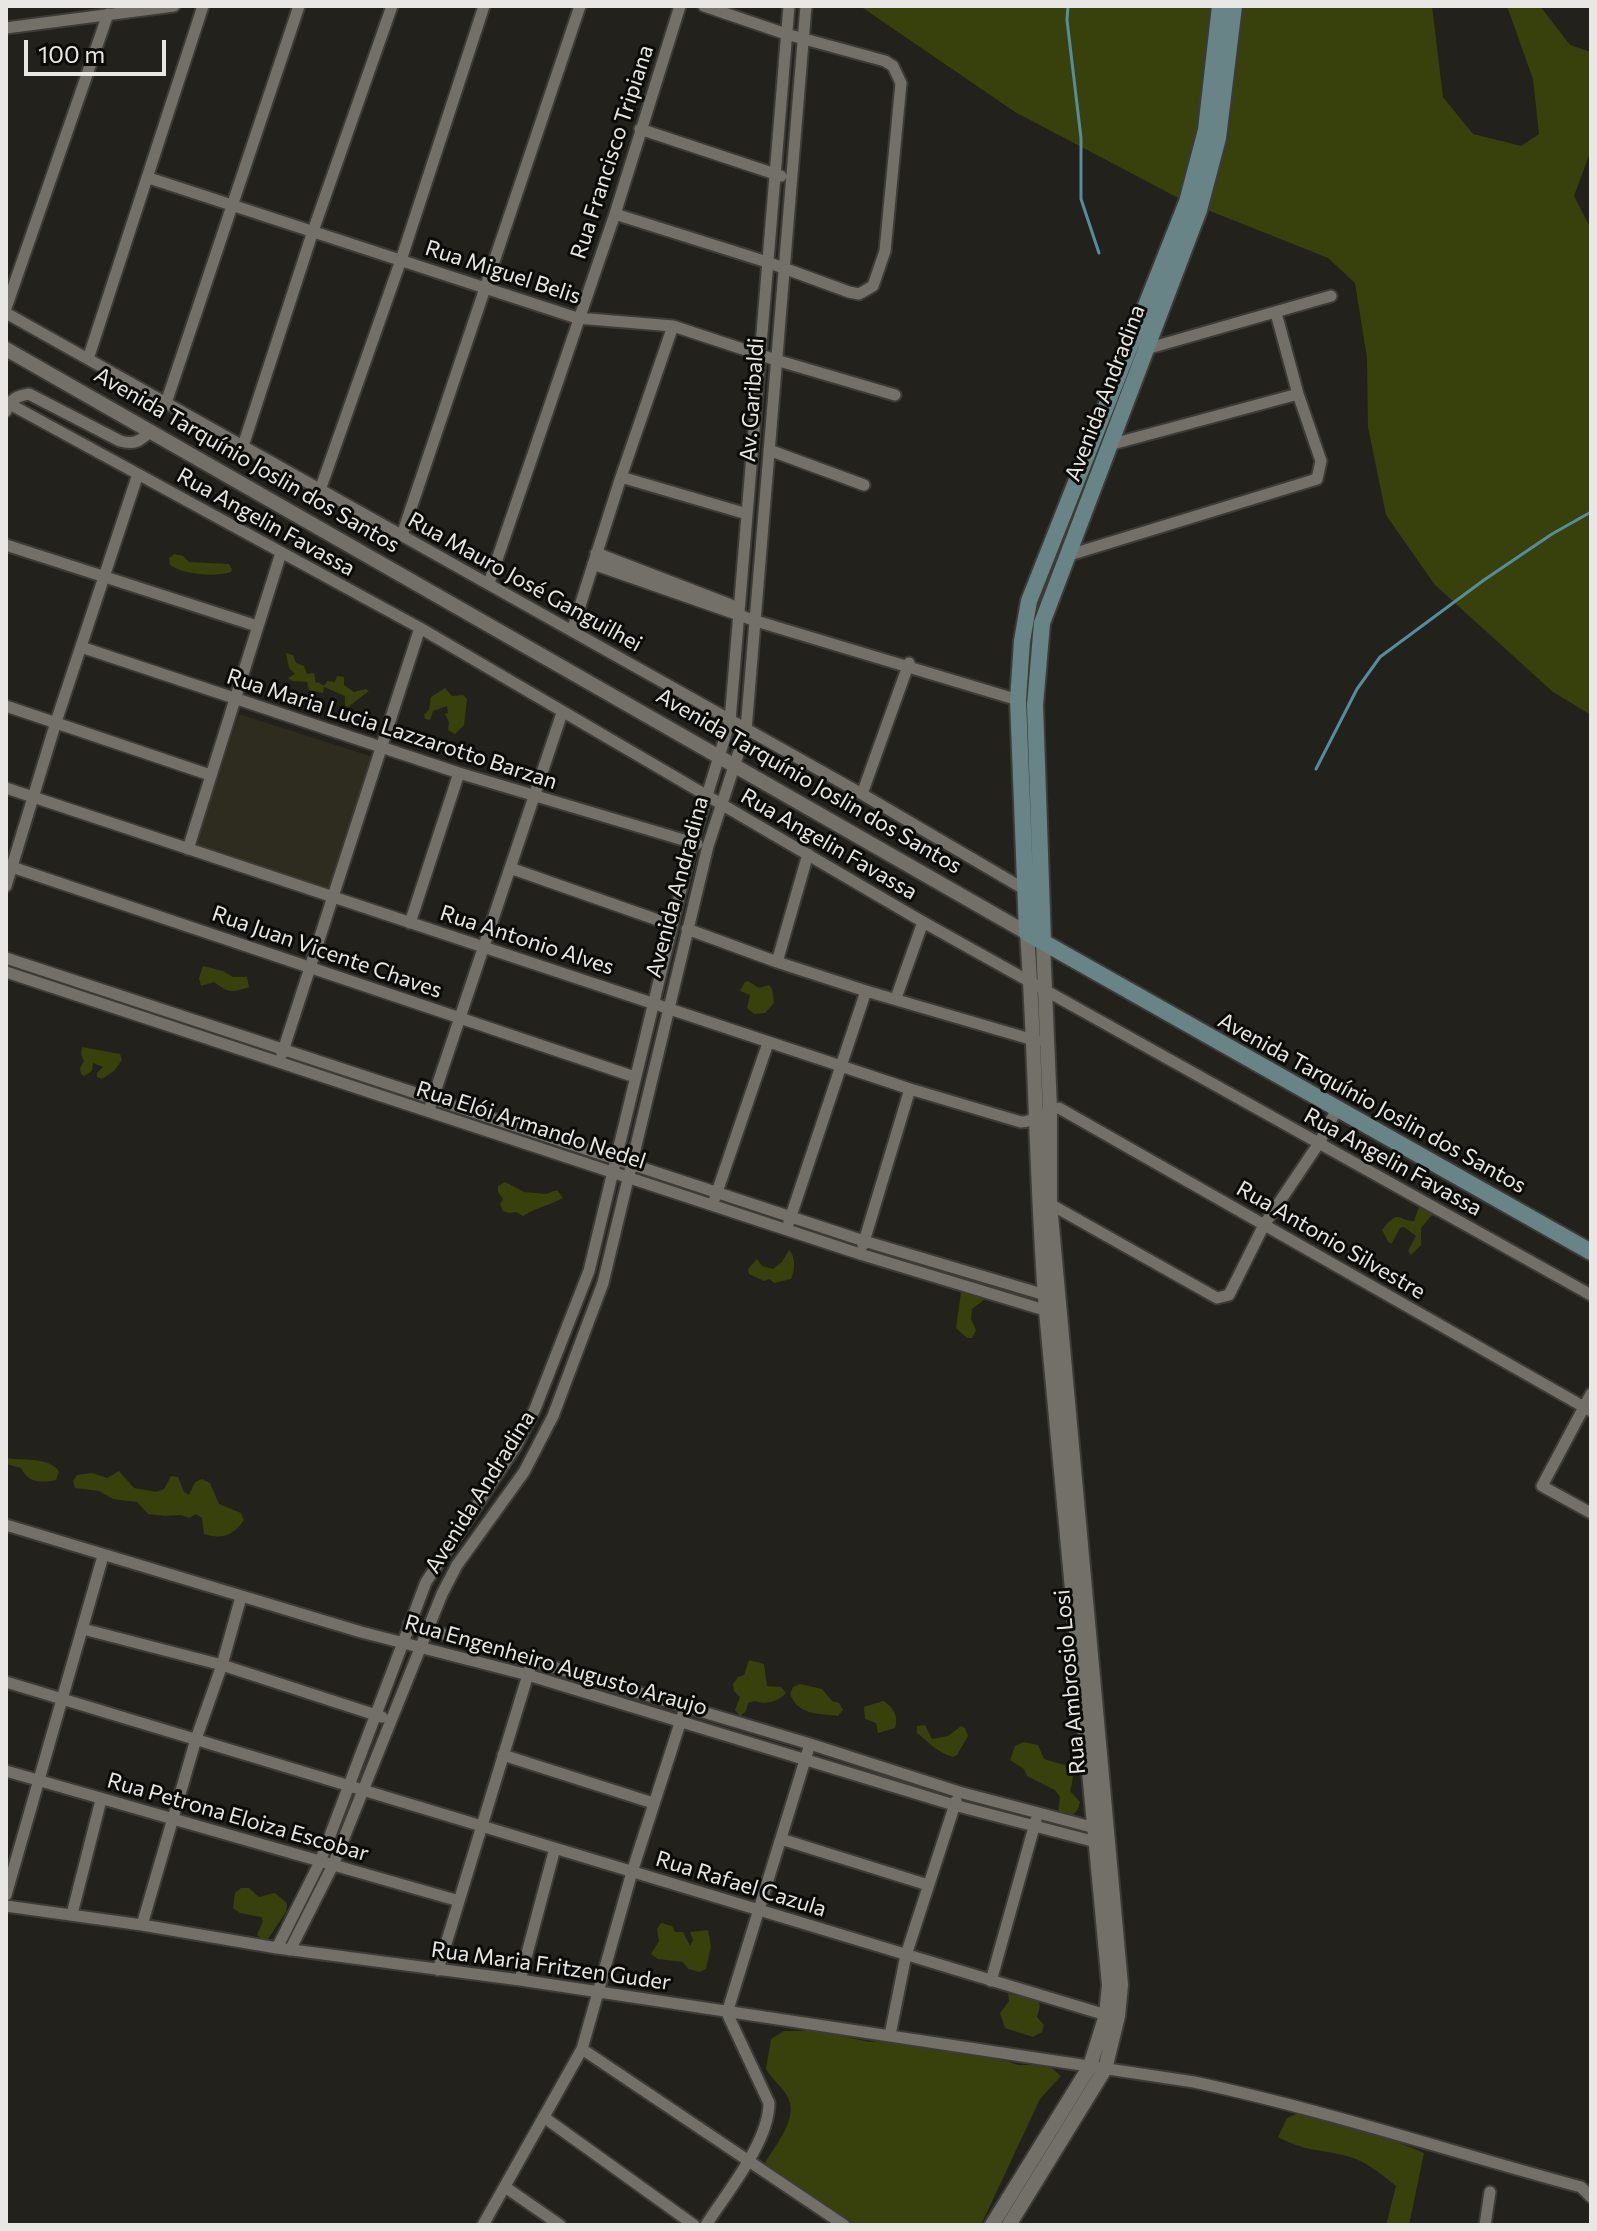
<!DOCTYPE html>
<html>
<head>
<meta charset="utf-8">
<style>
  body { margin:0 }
  #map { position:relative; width:1597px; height:2231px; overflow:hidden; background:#23211b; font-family:Commissioner,sans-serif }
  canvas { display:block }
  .frame { position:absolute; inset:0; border:8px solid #e8e7e3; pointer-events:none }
  .scale { position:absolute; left:24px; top:40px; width:142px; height:36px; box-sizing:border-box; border:4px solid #e8e7e3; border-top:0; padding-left:10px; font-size:24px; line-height:28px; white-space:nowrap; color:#e8e7e3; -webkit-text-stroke:6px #0b0b08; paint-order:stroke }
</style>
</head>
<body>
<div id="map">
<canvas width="1597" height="2231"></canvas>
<div class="frame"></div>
<div class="scale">100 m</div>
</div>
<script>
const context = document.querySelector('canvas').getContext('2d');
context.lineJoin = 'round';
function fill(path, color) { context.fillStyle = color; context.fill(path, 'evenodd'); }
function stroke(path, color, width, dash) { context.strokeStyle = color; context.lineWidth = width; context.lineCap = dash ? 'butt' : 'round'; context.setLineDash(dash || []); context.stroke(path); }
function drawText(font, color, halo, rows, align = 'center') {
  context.font = font + ' Commissioner,sans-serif'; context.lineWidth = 6; context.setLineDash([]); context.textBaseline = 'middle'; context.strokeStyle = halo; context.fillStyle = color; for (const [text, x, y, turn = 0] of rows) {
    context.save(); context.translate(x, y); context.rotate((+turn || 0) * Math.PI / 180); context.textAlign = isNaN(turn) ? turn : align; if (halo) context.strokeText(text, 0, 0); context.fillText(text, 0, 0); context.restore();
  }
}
fill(new Path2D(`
  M 239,714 L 373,757 L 328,889 L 195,846 Z`), '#2e2b1f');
fill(new Path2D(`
  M 860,6 L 1220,6 L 1186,202 L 1015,112 Z
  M 1235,6 L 1432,6 L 1443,97 L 1473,134 L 1521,146 L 1539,134 L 1533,79 L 1507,6 L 1540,6 L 1570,45 L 1591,52 L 1591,150 L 1574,196 L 1591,229 L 1591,715 L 1553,692 L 1435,585 L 1386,515 L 1368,427 L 1367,358 L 1355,283 L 1328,258 L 1200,207 Z
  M 174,554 L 183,556 L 189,562 L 229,564 L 232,569 L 231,572 C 216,577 184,575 170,565 L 169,558 Z
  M 286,653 L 293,655 L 296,663 L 304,666 L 307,674 L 314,673 L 316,683 L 318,682 L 324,686 L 327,681 L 335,682 L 337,676 L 344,677 L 344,685 L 354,692 L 366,689 L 369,691 L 348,707 L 345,706 L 345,696 L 324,687 L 323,693 L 309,690 L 307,682 L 292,681 L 288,678 L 295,674 L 289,668 Z
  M 445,688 L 452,696 L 463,695 L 467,699 L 464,725 L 455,734 L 448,730 L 449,722 L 445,714 L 448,713 L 447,706 L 433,711 L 430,720 L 425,719 L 424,715 L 429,710 L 431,697 Z
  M 203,966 L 223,971 L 233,977 L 247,977 L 249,987 C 231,993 229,993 214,982 L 201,986 L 199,978 Z
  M 748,981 L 759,988 L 769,985 L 772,989 L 774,1003 L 765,1013 L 754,1014 L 747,1008 L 750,995 L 740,991 L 745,982 Z
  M 82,1047 L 120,1054 L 122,1060 L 114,1071 L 102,1079 L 97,1077 L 97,1073 L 103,1067 L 93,1063 L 92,1071 L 84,1076 L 81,1074 L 80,1068 L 84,1061 L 81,1054 Z
  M 505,1182 L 524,1192 L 546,1194 L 557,1190 L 563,1198 C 549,1205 536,1208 523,1216 L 516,1212 L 510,1213 L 503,1211 L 500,1204 L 503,1199 L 498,1192 L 498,1186 Z
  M 1417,1196 L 1438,1214 L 1431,1216 L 1421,1228 L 1421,1245 L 1411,1255 L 1408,1251 L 1416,1236 L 1404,1227 L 1400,1228 L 1392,1243 L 1389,1243 L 1382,1230 C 1400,1207 1399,1222 1414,1221 L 1419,1207 Z
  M 789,1250 C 796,1256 795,1272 791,1279 L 774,1283 L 770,1279 L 764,1281 L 749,1274 L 748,1269 L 757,1259 L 762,1266 L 773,1269 L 782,1262 Z
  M 961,1292 L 985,1293 L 985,1299 L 972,1309 L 971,1319 L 976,1330 L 972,1338 L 967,1338 L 956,1328 Z
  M 6,1458 C 23,1461 47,1456 59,1471 L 56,1480 C 41,1483 28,1483 21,1468 L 6,1464 Z
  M 119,1471 L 134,1488 L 156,1492 L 164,1489 L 171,1476 L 178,1477 L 184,1492 L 189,1495 L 195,1482 L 202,1479 L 210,1483 L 219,1504 L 241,1513 L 244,1520 C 234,1535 222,1540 204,1534 L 202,1518 L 196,1514 L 189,1518 L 181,1515 L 165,1516 L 148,1514 L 137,1502 L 113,1499 L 99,1491 L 75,1488 L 73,1481 L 77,1475 L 92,1473 L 107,1478 Z
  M 749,1660 L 764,1664 L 767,1686 L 781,1687 L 786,1693 C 778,1702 765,1705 755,1701 L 748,1703 L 746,1711 L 740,1716 L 735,1710 L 740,1697 L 734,1691 L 733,1684 L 738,1677 L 744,1675 Z
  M 800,1684 L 822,1689 L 832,1701 L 839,1703 L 843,1710 L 838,1716 C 818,1713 799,1716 790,1694 L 793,1687 Z
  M 883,1701 C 893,1706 899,1717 895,1728 L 878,1733 L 876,1723 L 865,1719 L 864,1707 Z
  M 925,1725 L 932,1739 L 948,1736 L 961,1726 L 965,1728 L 968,1736 L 957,1755 L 953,1757 C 936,1752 930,1743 917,1733 L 917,1726 Z
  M 1024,1742 L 1038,1745 L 1044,1759 C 1066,1767 1079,1762 1070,1791 L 1080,1802 C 1078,1812 1074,1816 1064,1818 L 1058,1813 L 1060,1797 L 1055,1790 L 1027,1776 L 1024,1769 L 1010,1760 L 1015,1746 Z
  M 249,1888 L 259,1897 L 275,1893 L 287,1903 L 286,1912 L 268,1939 L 264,1940 L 257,1935 L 263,1921 L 261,1917 L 240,1913 L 233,1908 L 235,1893 L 241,1888 Z
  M 661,1923 L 672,1926 L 675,1932 L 683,1932 L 690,1946 L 693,1940 L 690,1932 L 708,1930 L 711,1946 L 706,1969 L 699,1972 L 688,1969 L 683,1962 L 658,1959 L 651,1954 L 659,1941 L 657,1929 Z
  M 1008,1994 L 1038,1999 L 1040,2006 L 1037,2017 L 1044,2025 L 1042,2032 L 1033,2037 L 1005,2028 L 1000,2013 L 1009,2001 Z
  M 784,2031 L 817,2031 L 870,2042 L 888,2040 L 969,2048 L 1018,2065 L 1048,2065 L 1061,2076 L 1040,2099 L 981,2225 L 847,2225 L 765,2163 C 776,2144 801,2116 786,2094 C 780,2085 772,2079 766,2069 L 771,2039 Z
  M 1301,2112 L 1364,2128 L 1424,2153 L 1409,2225 L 1386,2225 L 1396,2186 C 1381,2174 1366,2161 1347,2156 C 1323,2150 1300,2150 1278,2137 L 1287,2118 Z`), '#38400c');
stroke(new Path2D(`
  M 1068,6 L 1067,20 L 1081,138 L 1081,199 L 1099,253
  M 1316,769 L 1357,689 L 1380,657 L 1484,580 L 1552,534 L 1591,512`), '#568d9c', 3);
const minor = new Path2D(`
  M 6,28 L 174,6
  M 640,129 L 781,176
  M 149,178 L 577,318 L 673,326 L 776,360 L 895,395
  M 615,214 L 767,262 L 849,292 L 859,294 L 873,286 L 885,251 L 901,83 L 893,66 L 885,61 L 786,34 L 704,6
  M 6,308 L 108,14
  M 6,313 L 862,794 L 1024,889
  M 1146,349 L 1331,296
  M 88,359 L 203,6
  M 6,402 L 420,628 L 923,922 L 1591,1295
  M 166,403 L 299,6
  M 6,411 C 10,399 17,396 29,394 L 120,441 C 135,445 140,441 151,431
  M 1109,445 L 1298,394
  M 243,446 L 313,231 L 392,6
  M 769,450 L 864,485
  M 621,477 L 747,514
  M 320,490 L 401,260 L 484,6
  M 402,535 L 580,6
  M 6,545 L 257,626
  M 596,553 L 731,605
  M 1066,556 L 1317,479 L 1321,461 L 1298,394 L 1276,313
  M 593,564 L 756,621 L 1018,700
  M 489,583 L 615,214 L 680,6
  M 572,631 L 621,477 L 673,326
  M 81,647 L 459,773 L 697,844
  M 6,706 L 210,775
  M 6,788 L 910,1089 L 1021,1122 C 1037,1122 1044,1108 1059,1108 L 1591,1411
  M 862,794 L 909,663
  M 188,849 L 281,553
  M 6,865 L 635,1077
  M 510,868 L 672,925
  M 6,886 L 56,722 L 138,474
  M 410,923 L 459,773
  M 687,929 L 777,962 L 866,991 L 1037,1041
  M 6,958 L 864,1241 L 1052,1297
  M 777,962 L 808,854
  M 6,972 L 860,1254 L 1051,1312
  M 896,998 L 923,922
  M 282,1054 L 420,628
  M 430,1107 L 562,713
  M 715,1198 L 768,1043
  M 1050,1204 L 1217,1298 L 1229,1295 L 1264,1225 L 1319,1143 L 1337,1109
  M 789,1222 L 866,991
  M 863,1245 L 910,1089
  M 1591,1394 L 1542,1486 L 1591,1513
  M 6,1525 L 361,1632 L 528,1675 L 954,1805 L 1100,1843
  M 409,1624 L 810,1744 L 959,1792 L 1099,1829
  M 83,1629 L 222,1665 L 382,1717
  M 6,1682 L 1106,2015
  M 503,1755 L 653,1803
  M 6,1771 L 459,1901
  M 781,1839 L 928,1885
  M 6,1895 L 103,1556
  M 6,1906 L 142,1925 L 277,1948 L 520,1980 L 1194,2082 C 1325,2110 1452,2152 1581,2187 L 1591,2197
  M 72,1914 L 101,1800
  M 142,1925 L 196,1739 L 222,1665 L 241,1597
  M 277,1948 L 320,1862 L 426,1582 L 516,1446 L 535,1409 L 589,1271 L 692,844 L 730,721 L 789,6
  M 290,1950 L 333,1865 L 442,1594 L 457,1565 L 524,1472 L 553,1416 L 603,1283 L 708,846 L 746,730 L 806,6
  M 438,1970 L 530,1668
  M 520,1980 L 555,1848
  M 991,1981 L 1036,1820
  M 890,2035 L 906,1955 L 956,1801
  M 582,2049 L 844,2225
  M 545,2118 L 694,2225
  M 505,2187 L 560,2225
  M 483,2225 L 582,2049 L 632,1872 L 683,1714
  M 706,2225 C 727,2192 769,2142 769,2103 L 727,2013 L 810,1744
  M 1485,2225 L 1490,2192`);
const tertiary = new Path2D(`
  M 6,349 L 1027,933 C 1036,1059 1036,1185 1046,1311 L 1109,1985 L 1106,2015 L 1090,2066 L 992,2225
  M 1009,2225 L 1105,2069 L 1118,2016 L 1121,1985 L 1050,1204 L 1050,1108 L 1043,942`);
const secondary = new Path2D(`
  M 1220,6 L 1206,130 L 1187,202 L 1029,601 L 1022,641 L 1018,700 L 1027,933 L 1591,1252
  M 1043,942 L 1035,705 L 1042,623 L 1199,210 L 1218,138 L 1234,6`);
stroke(minor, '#3c3b37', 15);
stroke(tertiary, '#3c3b37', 18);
stroke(secondary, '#3c3b37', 20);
stroke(minor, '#727068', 11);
stroke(tertiary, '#727068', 14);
stroke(secondary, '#688487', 16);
drawText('22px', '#e8e7e3', '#0b0b08', [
  ["Rua Francisco Tripiana",612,152,-72],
  ["Rua Miguel Belis",503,272,18],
  ["Avenida Andradina",1105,393,-69],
  ["Av. Garibaldi",752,400,-86],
  ["Avenida Tarquínio Joslin dos Santos",247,460,30],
  ["Rua Angelin Favassa",266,522,29],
  ["Rua Mauro José Ganguilhei",525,582,29],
  ["Rua Maria Lucia Lazzarotto Barzan",392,729,18],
  ["Avenida Tarquínio Joslin dos Santos",809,781,30],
  ["Rua Angelin Favassa",829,844,30],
  ["Avenida Andradina",677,887,-75],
  ["Rua Antonio Alves",527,940,18],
  ["Rua Juan Vicente Chaves",327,952,19],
  ["Avenida Tarquínio Joslin dos Santos",1372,1103,29],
  ["Rua Elói Armando Nedel",531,1125,18],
  ["Rua Angelin Favassa",1393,1162,29],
  ["Rua Antonio Silvestre",1331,1240,30],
  ["Avenida Andradina",480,1492,-58],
  ["Rua Engenheiro Augusto Araujo",556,1665,16],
  ["Rua Ambrosio Losi",1070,1682,-95],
  ["Rua Petrona Eloiza Escobar",238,1817,16],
  ["Rua Rafael Cazula",741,1884,17],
  ["Rua Maria Fritzen Guder",551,1966,8]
]);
</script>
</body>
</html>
